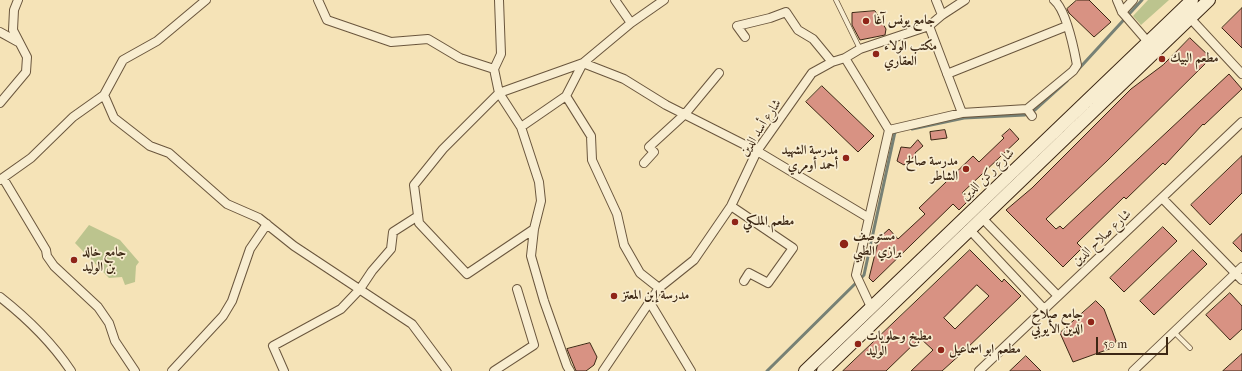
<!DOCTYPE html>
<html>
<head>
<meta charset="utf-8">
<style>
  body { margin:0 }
  #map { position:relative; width:1242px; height:371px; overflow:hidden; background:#f5e3b7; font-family:"IM FELL French Canon",serif }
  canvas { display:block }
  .scale { position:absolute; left:1096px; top:337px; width:72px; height:18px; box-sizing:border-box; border:2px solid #3c2714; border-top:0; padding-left:5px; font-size:12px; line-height:14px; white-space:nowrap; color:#3c2714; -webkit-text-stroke:3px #f8edd0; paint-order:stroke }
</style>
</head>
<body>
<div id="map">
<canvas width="1242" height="371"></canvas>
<div class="scale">50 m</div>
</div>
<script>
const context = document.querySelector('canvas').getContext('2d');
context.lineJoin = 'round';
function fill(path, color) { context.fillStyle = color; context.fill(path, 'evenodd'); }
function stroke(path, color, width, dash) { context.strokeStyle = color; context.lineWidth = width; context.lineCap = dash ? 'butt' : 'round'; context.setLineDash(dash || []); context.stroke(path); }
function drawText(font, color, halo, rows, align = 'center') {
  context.font = font + ' "IM FELL French Canon",Amiri,serif'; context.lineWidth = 3.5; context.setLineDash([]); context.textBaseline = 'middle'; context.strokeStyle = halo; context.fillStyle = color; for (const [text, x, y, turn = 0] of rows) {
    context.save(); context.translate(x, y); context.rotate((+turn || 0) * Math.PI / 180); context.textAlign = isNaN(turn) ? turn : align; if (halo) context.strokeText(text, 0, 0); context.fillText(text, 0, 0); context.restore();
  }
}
fill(new Path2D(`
  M 1148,0 L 1169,0 L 1141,25 L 1133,16 Z
  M 89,225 L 120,240 L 139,262 L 136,266 L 135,282 L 125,285 L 122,277 L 109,278 L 75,243 Z`), '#bcc48e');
stroke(new Path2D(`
  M 1075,73 L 1142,0
  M 912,129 L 964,118 L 1025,115 L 1035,110 L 1067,81
  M 767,371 L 864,275 L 895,132 L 896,132`), '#778175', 3);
const building = new Path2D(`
  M 1077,0 L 1089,0 L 1111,22 L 1094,37 L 1069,13 L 1067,9 Z
  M 1242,8 L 1242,48 L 1222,28 Z
  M 875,11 L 886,29 L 885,35 L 860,40 L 852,25 L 852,13 Z
  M 1190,38 L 1211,58 L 1107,161 L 1046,219 L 1056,229 L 1060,226 L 1063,229 L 1229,74 L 1242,89 L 1204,125 L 1203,124 L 1165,165 L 1163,163 L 1126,199 L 1124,197 L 1077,243 L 1082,248 L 1063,267 L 1006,210 L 1032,188 L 1131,89 L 1163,65 Z
  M 822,86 L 874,136 L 858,152 L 806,102 Z
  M 1010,129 L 1019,139 L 962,193 L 969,200 L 959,210 L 953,204 L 873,282 L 869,278 L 879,238 L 889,229 L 898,239 L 925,214 L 919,208 L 973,156 L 979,162 L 1004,138 L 1002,136 Z
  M 945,130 L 947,138 L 931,140 L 930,132 Z
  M 918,140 L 923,146 L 915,153 L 916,155 L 904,165 L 897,161 L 901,147 L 910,148 Z
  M 1242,156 L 1242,193 L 1210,225 L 1191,205 Z
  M 1163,227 L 1177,241 L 1124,292 L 1110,278 Z
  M 1242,234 L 1242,252 L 1233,243 Z
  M 970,250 L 1002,282 L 1004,279 L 1021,296 L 963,352 L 942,371 L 911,371 L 933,350 L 920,338 L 886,371 L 843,371 ZM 977,285 L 989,296 L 955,329 L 944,318 Z
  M 1193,250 L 1207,264 L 1154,315 L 1140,301 Z
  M 1230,293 L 1242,306 L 1242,329 L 1230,340 L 1206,315 Z
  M 1096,301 L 1104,309 L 1116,341 L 1112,348 L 1073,362 L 1060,333 Z
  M 590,343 L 597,357 L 594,365 L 586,371 L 576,371 L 567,349 Z
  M 1242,354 L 1242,371 L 1223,371 Z
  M 1026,356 L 1041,371 L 1010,371 Z`);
fill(building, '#d89283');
stroke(building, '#3c2714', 1);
const lane = new Path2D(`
  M 836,0 L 860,49
  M 1174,332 L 1190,348`);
const street = new Path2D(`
  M 318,0 L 327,20 L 391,42 L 428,39 L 460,58 L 494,69
  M 499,0 L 501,54 L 494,69 L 499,93 L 521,127 L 539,182 L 541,201 L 534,229 L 531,256 L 544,301 L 567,366 L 570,371
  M 615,0 L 631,23
  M 936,0 L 942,15
  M 1117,0 L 1122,12 L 1148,42
  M 1122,12 L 1133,0
  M 1190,18 L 1242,74
  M 929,26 L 962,113
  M 0,32 L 18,42
  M 745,37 L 737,26 L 770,18 L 786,12 L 798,30 L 813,39 L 832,62
  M 845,58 L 889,130 L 856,275 L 871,307
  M 947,74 L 1067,26
  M 104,95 L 114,118 L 150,146 L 169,153 L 227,204 L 259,218 L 294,246 L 412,324 L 447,371
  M 566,96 L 591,136 L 592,160 L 617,214 L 624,245 L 640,273 L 659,288
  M 0,103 L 26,72 L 27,57 L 13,30 L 14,10 L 18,0
  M 1027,109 L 1032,116
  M 521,127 L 566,96 L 583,63 L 631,23 L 664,0
  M 889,130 L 962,113 L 1027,109 L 1073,71 L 1077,65 C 1074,49 1066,10 1054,0
  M 644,163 L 654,152 L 649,147 L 685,114 L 719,73
  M 3,178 L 46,250 L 47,256 L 54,266 L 98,307 L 109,323 L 115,341 L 135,371
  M 0,180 L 31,158 L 73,117 L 104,95 L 123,60 L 157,41 L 206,0
  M 1162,198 L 1242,280
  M 731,206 L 793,248 L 768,283 L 749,273 L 744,281
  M 982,218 L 1058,296
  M 534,229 L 467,274 L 419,223 L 414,185 L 443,149 L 499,93 L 583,63 L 624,79 L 666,105 L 757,151 L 869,218
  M 970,230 L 1044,309
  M 0,297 C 28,319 51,341 71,371
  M 649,301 L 691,371
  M 172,371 L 223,316 L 232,301 L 250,249 L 267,224
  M 284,371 L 273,346 L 341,309 L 360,289 L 372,271 L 391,249 L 393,232 L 418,216
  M 494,371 L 534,345 L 517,289
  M 603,371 L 659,288 L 694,260 L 731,206 L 757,151 L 812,73 L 832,62 L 845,58 L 860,49 L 929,26 L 942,15 L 965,0
  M 979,371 L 1242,122
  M 1133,371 L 1242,267`);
const secondary = new Path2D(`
  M 805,371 L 1192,0
  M 823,371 L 1209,0`);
stroke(lane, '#6a563d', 5.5);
stroke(street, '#6a563d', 10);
stroke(secondary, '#3c2714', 14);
stroke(lane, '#f8edd0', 4);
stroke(street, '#f8edd0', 8);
stroke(secondary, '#f8edd0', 12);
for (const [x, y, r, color] of [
  [866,21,4,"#8f2418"],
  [876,54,4,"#8f2418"],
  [1162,59,4,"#8f2418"],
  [846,158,4,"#8f2418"],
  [966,169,4,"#8f2418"],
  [735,222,4,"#8f2418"],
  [844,244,5,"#8f2418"],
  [74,260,4,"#8f2418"],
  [614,296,4,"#8f2418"],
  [1091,322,4,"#8f2418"],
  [858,344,4,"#8f2418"],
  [941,350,4,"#8f2418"]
]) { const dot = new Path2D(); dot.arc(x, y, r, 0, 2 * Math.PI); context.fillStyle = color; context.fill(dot); stroke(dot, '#f8edd0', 1.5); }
drawText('bold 13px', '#3c2714', '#f8edd0', [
  ["جامع يونس آغا",874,21],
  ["مكتب الولاء",884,47],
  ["العقاري",884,62],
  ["مطعم البيك",1170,59],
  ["مدرسة الشهيد",838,151,"right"],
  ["أحمد أومري",838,166,"right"],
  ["مدرسة صالح",958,162,"right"],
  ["الشاطر",958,177,"right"],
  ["مطعم الملكي",743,222],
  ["مستوصف",853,237],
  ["برازي الطبي",853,252],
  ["جامع خالد",82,253],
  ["بن الوليد",82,268],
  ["مدرسة إبن المعتز",622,296],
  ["جامع صلاح",1083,315,"right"],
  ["الدين الأيوبي",1083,330,"right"],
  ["مطبخ وحلويات",866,337],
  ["الوليد",866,352],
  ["مطعم ابو اسماعيل",949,350]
], 'left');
drawText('13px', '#3c2714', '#f8edd0', [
  ["شارع أسد الدين",761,128,-57],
  ["شارع ركن الدين",988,175,-44],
  ["شارع صلاح الدين",1102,238,-43]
]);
</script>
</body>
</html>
